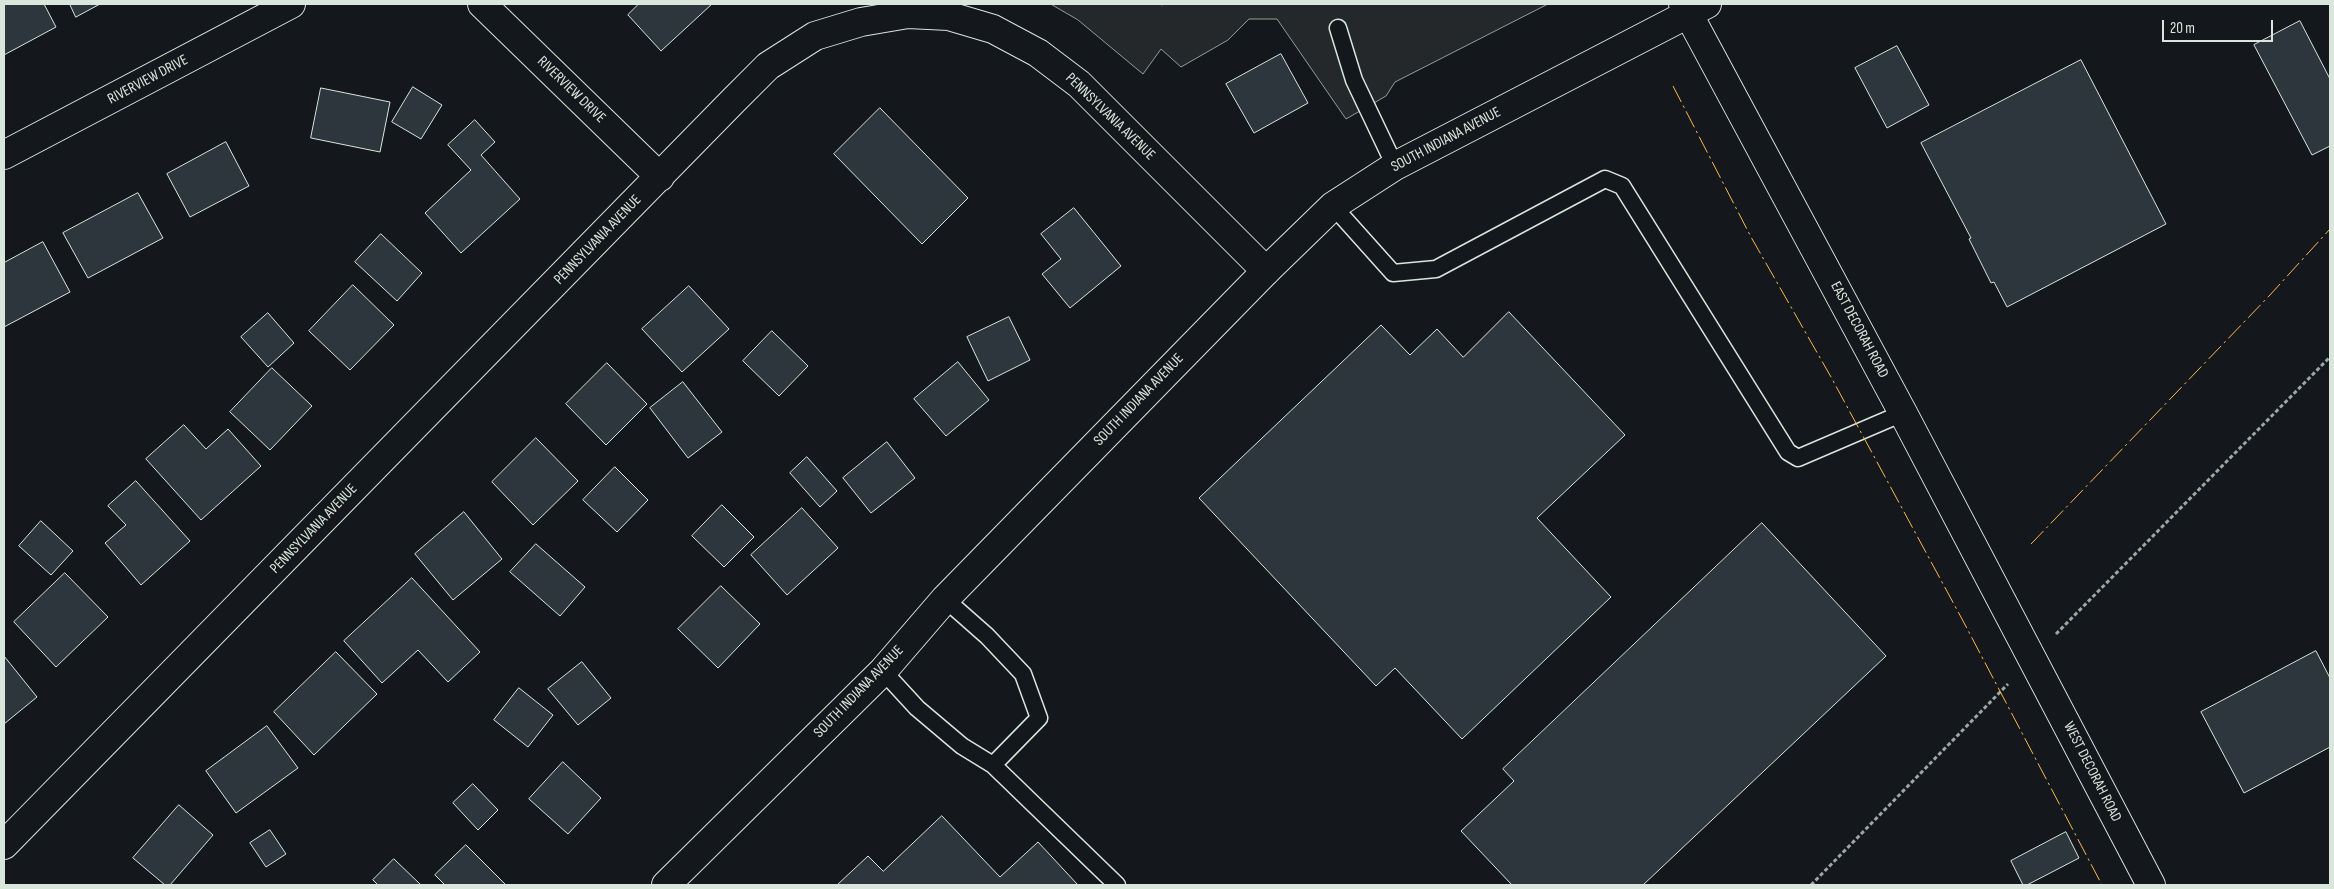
<!DOCTYPE html>
<html>
<head>
<meta charset="utf-8">
<style>
  body { margin:0 }
  #map { position:relative; width:2334px; height:889px; overflow:hidden; background:#14181c; font-family:"Sofia Sans Condensed",sans-serif }
  canvas { display:block }
  .frame { position:absolute; inset:0; border:5px solid #d8e6dc; pointer-events:none }
  .scale { position:absolute; left:2162px; top:20px; width:111px; height:22px; box-sizing:border-box; border:2px solid #d8e6dc; border-top:0; padding-left:6px; font-size:15px; line-height:18px; white-space:nowrap; color:#d8e6dc; -webkit-text-stroke:4px #14181c; paint-order:stroke }
</style>
</head>
<body>
<div id="map">
<canvas width="2334" height="889"></canvas>
<div class="frame"></div>
<div class="scale">20 m</div>
</div>
<script>
const context = document.querySelector('canvas').getContext('2d');
context.lineJoin = 'round';
function fill(path, color) { context.fillStyle = color; context.fill(path, 'evenodd'); }
function stroke(path, color, width, dash) { context.strokeStyle = color; context.lineWidth = width; context.lineCap = dash ? 'butt' : 'round'; context.setLineDash(dash || []); context.stroke(path); }
function drawText(font, color, halo, rows, align = 'center') {
  context.font = font + ' "Sofia Sans Condensed",sans-serif'; context.lineWidth = 4; context.setLineDash([]); context.textBaseline = 'middle'; context.strokeStyle = halo; context.fillStyle = color; for (const [text, x, y, turn = 0] of rows) {
    context.save(); context.translate(x, y); context.rotate((+turn || 0) * Math.PI / 180); context.textAlign = isNaN(turn) ? turn : align; if (halo) context.strokeText(text, 0, 0); context.fillText(text, 0, 0); context.restore();
  }
}
const parking = new Path2D(`
  M 1051,4 L 1160,4 L 1162,5 L 1164,4 L 1548,4 L 1395,82 L 1386,96 L 1346,119 L 1277,19 L 1249,19 L 1228,40 L 1181,67 L 1161,49 L 1143,74 L 1078,20 Z`);
fill(parking, '#24282b');
stroke(parking, '#939e99', 1);
const building = new Path2D(`
  M 4,4 L 44,4 L 56,27 L 4,55 Z
  M 70,4 L 100,4 L 76,17 Z
  M 639,4 L 712,4 L 661,51 L 628,15 Z
  M 2300,21 L 2330,79 L 2330,146 L 2312,155 L 2254,45 Z
  M 1897,46 L 1929,105 L 1887,128 L 1855,68 Z
  M 1281,54 L 1308,103 L 1254,133 L 1226,84 Z
  M 2081,60 L 2166,224 L 2007,307 L 1994,282 L 1991,283 L 1969,239 L 1971,238 L 1921,143 Z
  M 413,87 L 442,105 L 421,139 L 392,122 Z
  M 321,88 L 390,102 L 380,152 L 311,138 Z
  M 880,108 L 968,198 L 922,244 L 834,154 Z
  M 475,120 L 495,142 L 481,155 L 520,199 L 461,253 L 425,213 L 471,170 L 448,145 Z
  M 226,142 L 249,186 L 190,217 L 167,174 Z
  M 138,193 L 163,238 L 88,278 L 63,233 Z
  M 1074,208 L 1121,266 L 1070,308 L 1042,274 L 1061,259 L 1041,234 Z
  M 381,234 L 422,273 L 397,301 L 355,262 Z
  M 43,242 L 70,292 L 4,327 L 4,263 Z
  M 353,285 L 394,325 L 350,370 L 309,331 Z
  M 689,286 L 729,329 L 682,372 L 642,329 Z
  M 1509,312 L 1625,435 L 1537,518 L 1611,597 L 1462,739 L 1395,668 L 1376,686 L 1199,498 L 1381,325 L 1410,355 L 1437,329 L 1463,357 Z
  M 268,313 L 294,343 L 268,367 L 241,337 Z
  M 1009,317 L 1030,360 L 988,381 L 967,337 Z
  M 772,331 L 808,366 L 779,396 L 743,361 Z
  M 958,362 L 989,400 L 946,436 L 914,399 Z
  M 607,363 L 647,404 L 606,445 L 566,404 Z
  M 272,368 L 312,406 L 270,450 L 230,412 Z
  M 683,382 L 722,432 L 688,458 L 650,408 Z
  M 184,425 L 206,449 L 228,429 L 261,466 L 201,520 L 146,459 Z
  M 536,438 L 578,481 L 533,525 L 492,482 Z
  M 887,442 L 915,478 L 871,513 L 843,478 Z
  M 807,457 L 837,491 L 820,507 L 790,473 Z
  M 615,467 L 648,500 L 617,532 L 583,500 Z
  M 136,481 L 190,541 L 141,585 L 105,543 L 126,525 L 108,506 Z
  M 722,505 L 754,537 L 724,567 L 692,536 Z
  M 802,508 L 838,548 L 787,595 L 751,555 Z
  M 464,512 L 502,559 L 453,600 L 415,554 Z
  M 41,521 L 73,551 L 51,575 L 19,546 Z
  M 1762,523 L 1886,656 L 1643,885 L 1512,885 L 1461,831 L 1514,781 L 1503,769 Z
  M 536,544 L 585,587 L 560,616 L 510,572 Z
  M 65,573 L 108,617 L 56,667 L 14,622 Z
  M 412,578 L 480,652 L 448,682 L 418,650 L 382,683 L 344,641 Z
  M 721,586 L 760,624 L 718,668 L 678,629 Z
  M 2316,651 L 2330,678 L 2330,747 L 2244,793 L 2201,712 Z
  M 336,652 L 377,694 L 314,755 L 274,712 Z
  M 4,656 L 37,697 L 4,724 Z
  M 582,662 L 611,698 L 578,725 L 548,689 Z
  M 519,688 L 553,715 L 528,747 L 494,720 Z
  M 267,726 L 298,768 L 236,813 L 206,771 Z
  M 563,762 L 601,798 L 568,834 L 529,799 Z
  M 473,784 L 498,810 L 478,830 L 453,803 Z
  M 179,805 L 213,835 L 170,885 L 165,885 L 133,858 Z
  M 942,816 L 1000,877 L 1038,842 L 1078,885 L 837,885 L 868,856 L 883,871 Z
  M 270,830 L 286,854 L 266,867 L 250,843 Z
  M 2066,832 L 2079,858 L 2027,885 L 2023,885 L 2011,861 Z
  M 466,845 L 506,885 L 445,885 L 435,875 Z
  M 394,859 L 421,885 L 378,885 L 373,880 Z`);
fill(building, '#2c363c');
stroke(building, '#d8e6dc', 1);
const service = new Path2D(`
  M 1338,28 L 1354,80 L 1395,166
  M 1333,206 L 1393,273 L 1436,269 L 1605,179 L 1622,186 L 1788,452 L 1798,458 L 1903,413
  M 883,671 L 917,708 L 962,746 L 993,765 L 1039,718 L 1023,674 L 987,636 L 945,599
  M 993,765 L 1117,885`);
const minor = new Path2D(`
  M 482,4 L 660,177
  M 1688,14 L 1707,4
  M 4,155 L 291,4
  M 4,845 L 733,101 L 768,66 L 815,36 L 861,22 L 908,14 L 949,16 L 993,29 L 1038,53 L 1079,84 L 1266,271`);
const tertiary = new Path2D(`
  M 1683,4 L 1903,413 L 2151,885
  M 666,885 L 883,671 L 945,599 L 1266,271 L 1333,206 L 1395,166 L 1688,14`);
stroke(service, '#d8e6dc', 19);
stroke(minor, '#d8e6dc', 30);
stroke(tertiary, '#d8e6dc', 30);
stroke(new Path2D(`
  M 2056,634 L 2330,357
  M 1811,885 L 2008,684`), '#9da8a2', 3, [4, 2.5]);
stroke(service, '#14181c', 16);
stroke(minor, '#14181c', 28);
stroke(tertiary, '#14181c', 28);
stroke(new Path2D(`
  M 1673,86 L 1751,237 L 1831,377 L 1962,619 L 2102,885
  M 2031,544 L 2270,295 L 2330,229`), '#ffb74d', 1, [18, 4, 2.5, 4]);
drawText('15px', '#d8e6dc', '#14181c', [
  ["RIVERVIEW DRIVE",148,80,-28],
  ["RIVERVIEW DRIVE",571,90,44],
  ["PENNSYLVANIA AVENUE",1110,117,44],
  ["SOUTH INDIANA AVENUE",1446,140,-28],
  ["PENNSYLVANIA AVENUE",598,240,-46],
  ["EAST DECORAH ROAD",1859,330,62],
  ["SOUTH INDIANA AVENUE",1139,400,-46],
  ["PENNSYLVANIA AVENUE",314,529,-46],
  ["SOUTH INDIANA AVENUE",859,692,-46],
  ["WEST DECORAH ROAD",2092,772,63]
]);
</script>
</body>
</html>
